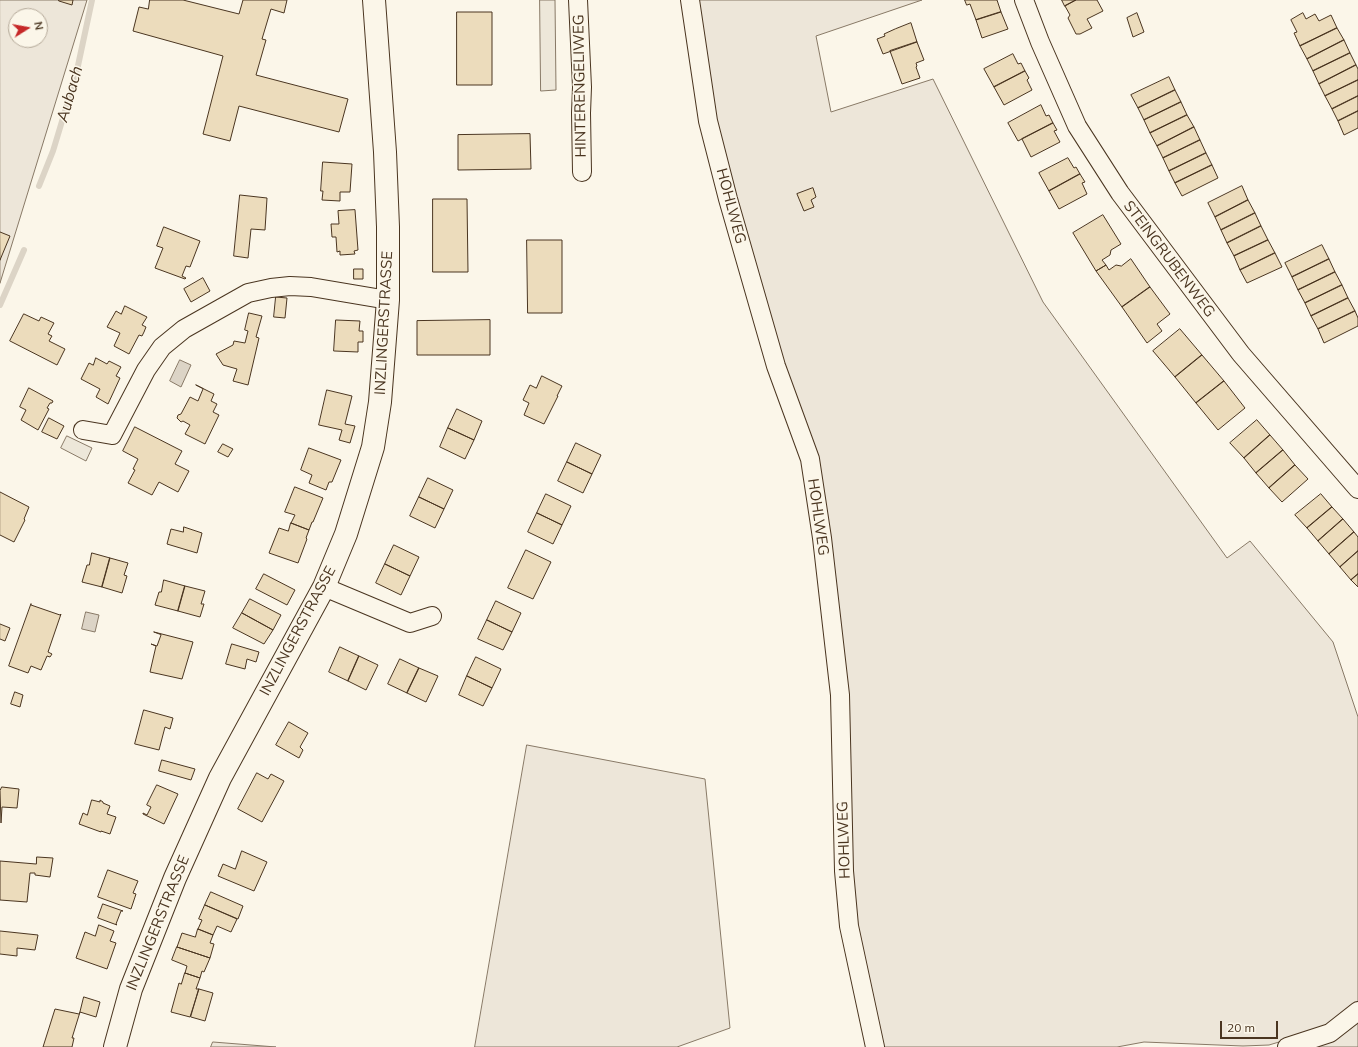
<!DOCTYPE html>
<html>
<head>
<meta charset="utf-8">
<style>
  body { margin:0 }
  #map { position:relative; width:1358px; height:1047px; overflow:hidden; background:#fbf6e9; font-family:Mulish,sans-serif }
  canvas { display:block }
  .north { position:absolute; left:8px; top:8px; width:40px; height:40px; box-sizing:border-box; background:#fbf6e9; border:1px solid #b4a999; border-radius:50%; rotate:79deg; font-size:11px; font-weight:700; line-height:16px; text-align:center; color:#4a3520 }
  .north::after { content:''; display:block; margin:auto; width:14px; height:18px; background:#c62828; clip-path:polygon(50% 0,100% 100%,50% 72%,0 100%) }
  .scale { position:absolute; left:1220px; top:1021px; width:58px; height:18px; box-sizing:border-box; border:2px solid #4a3520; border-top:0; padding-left:5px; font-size:12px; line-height:14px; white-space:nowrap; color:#4a3520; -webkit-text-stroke:3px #fbf6e9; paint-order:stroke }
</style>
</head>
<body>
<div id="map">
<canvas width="1358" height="1047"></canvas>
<div class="north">N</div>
<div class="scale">20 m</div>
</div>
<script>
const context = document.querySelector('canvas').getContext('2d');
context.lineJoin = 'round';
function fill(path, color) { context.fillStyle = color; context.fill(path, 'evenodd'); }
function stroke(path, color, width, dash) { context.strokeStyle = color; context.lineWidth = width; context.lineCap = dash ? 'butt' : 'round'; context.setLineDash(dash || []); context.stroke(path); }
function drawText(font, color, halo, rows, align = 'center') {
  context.font = font + ' Mulish,sans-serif'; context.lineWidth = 3; context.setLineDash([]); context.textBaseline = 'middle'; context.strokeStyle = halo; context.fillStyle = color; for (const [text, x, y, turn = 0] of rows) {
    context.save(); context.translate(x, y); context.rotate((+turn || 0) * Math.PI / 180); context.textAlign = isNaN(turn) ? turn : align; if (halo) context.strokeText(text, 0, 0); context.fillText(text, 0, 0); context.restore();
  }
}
const green = new Path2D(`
  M 0,0 L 87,0 L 0,283 ZM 16,16 L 40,16 L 40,40 L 16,40 Z
  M 693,0 L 922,0 L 816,36 L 831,112 L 933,79 L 1043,302 L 1227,558 L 1250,541 L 1333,642 L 1358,717 L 1358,1001 L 1332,1022 L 1309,1033 L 1269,1045 L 1243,1046 L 1144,1042 L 1117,1047 L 880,1047 L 855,926 L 820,486 L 737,225 Z
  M 527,745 L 705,779 L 730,1028 L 677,1047 L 475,1047 Z
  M 1358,1015 L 1358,1047 L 1304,1047 Z
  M 213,1042 L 276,1047 L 211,1047 Z`);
fill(green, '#ede6d9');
stroke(green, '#887966', 1);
const parking = new Path2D(`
  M 540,0 L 555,0 L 556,90 L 541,91 Z
  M 67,436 L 92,448 L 86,461 L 61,448 Z`);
fill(parking, '#ede7d9');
stroke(parking, '#887966', 1);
const water = new Path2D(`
  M 180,360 L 191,365 L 181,387 L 170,381 Z
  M 86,612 L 99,615 L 95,632 L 82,629 Z`);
fill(water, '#dcd4c6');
stroke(water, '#887966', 1);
stroke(new Path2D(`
  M 39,186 L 53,151 L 76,75 L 92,0
  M 0,305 L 24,250`), '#dcd4c6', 6);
const building = new Path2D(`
  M 59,0 L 73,0 L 72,5 L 59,1 Z
  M 150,0 L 183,0 L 239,14 L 243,0 L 287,0 L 284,13 L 271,9 L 262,39 L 266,40 L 256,75 L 348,99 L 339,132 L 239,106 L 230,141 L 203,134 L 223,56 L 133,31 L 139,7 L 148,9 Z
  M 965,0 L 997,0 L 1001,12 L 976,20 L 970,4 L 967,5 Z
  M 1062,0 L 1076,0 L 1065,6 Z
  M 1076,0 L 1097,0 L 1103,11 L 1087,19 L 1092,28 L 1080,34 L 1076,34 L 1068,18 L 1070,15 L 1065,6 Z
  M 457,12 L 492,12 L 492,85 L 457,85 Z
  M 1001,12 L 1008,29 L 982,38 L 976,20 Z
  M 1137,13 L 1144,32 L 1133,37 L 1127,18 Z
  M 1303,13 L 1306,19 L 1315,14 L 1319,21 L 1331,15 L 1337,28 L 1300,46 L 1294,33 L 1297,32 L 1291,20 Z
  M 911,23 L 917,42 L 883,54 L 877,39 L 885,36 L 884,34 L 895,29 Z
  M 1337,28 L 1344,40 L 1307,59 L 1300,46 Z
  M 1344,40 L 1350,53 L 1313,71 L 1307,59 Z
  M 917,42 L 924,60 L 916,63 L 917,66 L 916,67 L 920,78 L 902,84 L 890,51 Z
  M 1350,53 L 1356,65 L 1319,84 L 1313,71 Z
  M 1013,54 L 1018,64 L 1021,63 L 1025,71 L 994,87 L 984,69 Z
  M 1356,65 L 1358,69 L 1358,80 L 1325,96 L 1319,84 Z
  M 1025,71 L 1029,78 L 1027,80 L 1032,90 L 1004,105 L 994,87 Z
  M 1169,77 L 1175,90 L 1138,108 L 1131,95 Z
  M 1358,80 L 1358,96 L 1332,109 L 1325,96 Z
  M 1175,90 L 1181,102 L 1144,120 L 1138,108 Z
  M 1358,96 L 1358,111 L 1338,121 L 1332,109 Z
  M 1181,102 L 1187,115 L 1150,133 L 1144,120 Z
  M 1041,105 L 1046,116 L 1049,115 L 1053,123 L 1018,141 L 1008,123 Z
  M 1358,111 L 1358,128 L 1344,135 L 1338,121 Z
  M 1187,115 L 1194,127 L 1157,146 L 1150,133 Z
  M 1053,123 L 1057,130 L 1054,131 L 1060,142 L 1031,157 L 1022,139 Z
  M 1194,127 L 1200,140 L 1163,158 L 1157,146 Z
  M 530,134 L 531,169 L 458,170 L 458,135 Z
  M 1200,140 L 1206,153 L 1169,171 L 1163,158 Z
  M 1206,153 L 1212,165 L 1175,183 L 1169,171 Z
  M 1068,158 L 1074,168 L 1076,167 L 1080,174 L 1049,191 L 1039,173 Z
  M 323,162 L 352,164 L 350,192 L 340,192 L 340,201 L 322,200 L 323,191 L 321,191 Z
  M 1212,165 L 1218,178 L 1182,196 L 1175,183 Z
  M 1080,174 L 1085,182 L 1082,183 L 1087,194 L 1059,209 L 1049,191 Z
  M 1242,186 L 1248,200 L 1215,217 L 1208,203 Z
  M 813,188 L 816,197 L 811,200 L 814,207 L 804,211 L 797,194 Z
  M 240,195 L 267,198 L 265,230 L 251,229 L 248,258 L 234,256 Z
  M 433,199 L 467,199 L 468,272 L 433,272 Z
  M 1248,200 L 1255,213 L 1221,230 L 1215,217 Z
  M 355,210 L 358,250 L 354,251 L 355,254 L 340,255 L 340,251 L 337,252 L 336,237 L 332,237 L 331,224 L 339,224 L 338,211 Z
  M 1255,213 L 1261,226 L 1227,243 L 1221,230 Z
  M 1103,215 L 1121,244 L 1111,250 L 1110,255 L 1102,260 L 1106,265 L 1096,271 L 1073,233 Z
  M 1261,226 L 1268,240 L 1234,256 L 1227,243 Z
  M 164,227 L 200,241 L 190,267 L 186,266 L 182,276 L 186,278 L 185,279 L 155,268 L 163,248 L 157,246 Z
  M 0,232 L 10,236 L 0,260 Z
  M 527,240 L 562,240 L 562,313 L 528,313 Z
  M 1268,240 L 1275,253 L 1240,270 L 1234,256 Z
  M 1322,245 L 1329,259 L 1292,277 L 1285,263 Z
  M 1275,253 L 1282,267 L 1247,283 L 1240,270 Z
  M 1131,259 L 1150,287 L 1122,307 L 1096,271 L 1106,265 L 1109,270 L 1116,265 L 1121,266 Z
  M 1329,259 L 1335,272 L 1298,290 L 1292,277 Z
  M 354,269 L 363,269 L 363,279 L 354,279 Z
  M 1335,272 L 1342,285 L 1305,303 L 1298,290 Z
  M 203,278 L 210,291 L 191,302 L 184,289 Z
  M 1342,285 L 1348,298 L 1311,316 L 1305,303 Z
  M 1150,287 L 1170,314 L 1157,324 L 1162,331 L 1147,343 L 1122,307 Z
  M 276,297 L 287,298 L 285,318 L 274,317 Z
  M 1348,298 L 1355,311 L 1318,329 L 1311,316 Z
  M 125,306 L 147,317 L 142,325 L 146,327 L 144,332 L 142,336 L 139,335 L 129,354 L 114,346 L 120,333 L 107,327 L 116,311 L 121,314 Z
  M 1355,311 L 1358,318 L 1358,326 L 1324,343 L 1318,329 Z
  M 249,313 L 262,316 L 256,337 L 259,338 L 248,385 L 233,381 L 237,369 L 223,365 L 216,354 L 233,345 L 234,341 L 245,343 L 248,331 L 245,330 Z
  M 24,314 L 39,321 L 41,317 L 54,323 L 48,334 L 52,336 L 49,341 L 65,349 L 57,365 L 10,341 Z
  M 336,320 L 360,321 L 359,331 L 363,331 L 363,342 L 358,342 L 358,352 L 334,351 Z
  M 490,320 L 490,355 L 417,355 L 417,321 Z
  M 1180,329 L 1202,355 L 1175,377 L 1153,351 Z
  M 1202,355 L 1224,381 L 1196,403 L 1175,377 Z
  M 96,358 L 107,364 L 109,361 L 121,367 L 116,376 L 120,378 L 108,404 L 96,397 L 100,389 L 81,379 L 89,363 L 93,365 Z
  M 542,376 L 562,386 L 557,396 L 558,396 L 544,424 L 524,415 L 529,403 L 523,400 L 530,385 L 536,388 Z
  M 1224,381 L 1245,408 L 1218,430 L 1196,403 Z
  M 196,385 L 214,394 L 211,401 L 217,404 L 213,412 L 219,415 L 205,444 L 185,434 L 190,425 L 183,421 L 181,422 L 177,418 L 178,415 L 181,414 L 190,397 L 198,401 L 203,389 Z
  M 29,388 L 53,401 L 52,403 L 50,403 L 47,408 L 49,409 L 38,430 L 21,420 L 26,410 L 20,407 Z
  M 327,390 L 352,396 L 345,424 L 355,426 L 350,443 L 339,440 L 342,430 L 319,425 Z
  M 457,409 L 482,421 L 474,440 L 448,428 Z
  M 49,418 L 64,426 L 57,439 L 42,432 Z
  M 1257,420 L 1270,435 L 1244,458 L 1230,443 Z
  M 135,427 L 182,451 L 175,464 L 189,471 L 178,492 L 159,482 L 152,495 L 128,483 L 135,470 L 133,469 L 138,459 L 123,451 Z
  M 448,428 L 474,440 L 465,459 L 440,447 Z
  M 1270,435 L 1283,450 L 1256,473 L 1244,458 Z
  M 576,443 L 601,455 L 592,474 L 567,462 Z
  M 223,444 L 233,449 L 228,457 L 218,452 Z
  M 309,448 L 341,460 L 332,482 L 329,482 L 326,490 L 309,483 L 312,475 L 301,470 Z
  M 1283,450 L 1295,465 L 1269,488 L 1256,473 Z
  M 567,462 L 592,474 L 583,493 L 558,481 Z
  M 1295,465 L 1308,479 L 1282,502 L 1269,488 Z
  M 428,478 L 453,490 L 444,509 L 419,497 Z
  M 295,487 L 323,498 L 313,522 L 312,522 L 309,530 L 291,523 L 295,515 L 285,512 Z
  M 0,492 L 29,507 L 24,519 L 25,520 L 14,542 L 0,535 Z
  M 546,494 L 571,506 L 562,525 L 537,513 Z
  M 1321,494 L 1332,507 L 1307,528 L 1295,515 Z
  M 419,497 L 444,509 L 435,528 L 410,516 Z
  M 1332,507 L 1343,519 L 1318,541 L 1307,528 Z
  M 537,513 L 562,525 L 553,544 L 528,532 Z
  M 1343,519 L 1354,532 L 1329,554 L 1318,541 Z
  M 291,523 L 309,530 L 306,538 L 307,539 L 298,563 L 269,553 L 279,528 L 288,531 Z
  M 184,527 L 202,533 L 197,553 L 167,544 L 171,529 L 183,532 Z
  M 1354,532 L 1358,537 L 1358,551 L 1340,567 L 1329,554 Z
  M 394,545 L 419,557 L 410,576 L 385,564 Z
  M 526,550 L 551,562 L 533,599 L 508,588 Z
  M 1358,551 L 1358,574 L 1351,580 L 1340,567 Z
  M 92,553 L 110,558 L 102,587 L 82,582 L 87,565 L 89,565 Z
  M 110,558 L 128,563 L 124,575 L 127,576 L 122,593 L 102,587 Z
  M 385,564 L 410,576 L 401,595 L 376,583 Z
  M 264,574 L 295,590 L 287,605 L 256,589 Z
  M 1358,574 L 1358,587 L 1351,580 Z
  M 164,580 L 185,586 L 178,611 L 155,605 L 159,592 L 161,592 Z
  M 185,586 L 205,591 L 201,604 L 204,604 L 200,617 L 178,611 Z
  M 250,599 L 281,615 L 273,630 L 242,613 Z
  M 496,601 L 521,613 L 512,632 L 487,620 Z
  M 31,604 L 31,605 L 60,615 L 61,614 L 48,652 L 52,654 L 50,657 L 47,656 L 41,670 L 31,666 L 28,673 L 9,666 Z
  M 242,613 L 273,630 L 264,644 L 233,628 Z
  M 487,620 L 512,632 L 503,650 L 478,639 Z
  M 0,624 L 10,628 L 5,641 L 0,639 Z
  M 154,632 L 193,642 L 182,679 L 150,672 L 156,646 L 151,644 L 157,646 L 161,635 Z
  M 232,644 L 259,652 L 256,662 L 247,659 L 245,669 L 226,664 Z
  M 340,647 L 359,656 L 348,681 L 329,672 Z
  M 359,656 L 378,665 L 366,690 L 348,681 Z
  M 476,657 L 501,669 L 492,688 L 467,676 Z
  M 400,659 L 419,668 L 407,693 L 388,684 Z
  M 419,668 L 438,676 L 426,702 L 407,693 Z
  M 467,676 L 492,688 L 483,706 L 459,695 Z
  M 15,692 L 23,695 L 20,707 L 11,704 Z
  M 144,710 L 173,718 L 170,729 L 165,727 L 159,750 L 135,744 Z
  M 289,722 L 308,733 L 300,747 L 303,750 L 299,758 L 276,745 Z
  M 162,760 L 195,769 L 191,780 L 159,771 Z
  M 257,773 L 268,779 L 271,774 L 284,781 L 262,822 L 238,809 Z
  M 157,785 L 178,794 L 164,824 L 143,814 L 143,813 L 147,815 L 151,807 L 147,805 Z
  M 2,787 L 19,789 L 17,808 L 2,807 L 1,823 L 0,791 Z
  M 92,800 L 100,802 L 100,800 L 103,802 L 103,803 L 110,806 L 107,814 L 116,817 L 110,834 L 101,831 L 101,832 L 79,824 L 83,813 L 87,815 Z
  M 242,851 L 267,862 L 254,891 L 218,876 L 223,864 L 235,869 Z
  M 37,857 L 53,858 L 50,877 L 35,875 L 35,873 L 30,873 L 27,902 L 0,900 L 0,861 L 36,864 Z
  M 108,870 L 138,881 L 133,893 L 136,894 L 131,909 L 98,897 Z
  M 211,892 L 243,906 L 238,919 L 205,905 Z
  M 103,904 L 123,911 L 121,911 L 116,924 L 117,925 L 98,918 Z
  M 205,905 L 237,919 L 231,932 L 217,926 L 213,935 L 198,929 L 202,920 L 199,919 Z
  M 99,925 L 114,931 L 110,941 L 116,943 L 107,969 L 76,958 L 85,932 L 95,936 Z
  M 198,929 L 213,935 L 210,943 L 214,944 L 210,958 L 177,947 L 182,933 L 195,937 Z
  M 0,931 L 38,935 L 35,950 L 17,948 L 17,956 L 0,954 Z
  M 177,947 L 210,958 L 204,972 L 202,971 L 200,978 L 185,973 L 187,966 L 172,960 Z
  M 185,973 L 200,978 L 196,989 L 199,989 L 190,1017 L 171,1012 L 179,983 L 181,984 Z
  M 199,989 L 213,993 L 205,1021 L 191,1017 Z
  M 84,997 L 100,1002 L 96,1017 L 80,1012 L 72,1038 L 74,1038 L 72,1047 L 43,1047 L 55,1009 L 79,1014 Z`);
fill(building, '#ecdcbc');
stroke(building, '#4a3520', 1);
const street = new Path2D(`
  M 578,0 L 582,87 L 581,113 L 582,172
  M 690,0 L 708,121 L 728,199 L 776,366 L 810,459 L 822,538 L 840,695 L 844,871 L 849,926 L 875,1047
  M 1024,0 L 1040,42 L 1077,126 L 1120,193 L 1241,354 L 1358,489
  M 83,430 L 112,435 L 146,370 L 162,347 L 184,329 L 248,293 L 271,288 L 290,286 L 311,287 L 388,300
  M 324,587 L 410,623 L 432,616
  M 1287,1047 L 1330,1033 L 1358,1011`);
const secondary = new Path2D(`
  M 115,1047 L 131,989 L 175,878 L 220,778 L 324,587 L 346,534 L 373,447 L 380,402 L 388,300 L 388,227 L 385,152 L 374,0`);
stroke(street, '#4a3520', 20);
stroke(secondary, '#4a3520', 24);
stroke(street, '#fbf6e9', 18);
stroke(secondary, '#fbf6e9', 22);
drawText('15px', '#4a3520', '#fbf6e9', [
  ["HINTERENGELIWEG",580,86,-91],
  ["HOHLWEG",731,206,75],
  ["STEINGRUBENWEG",1169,259,53],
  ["INZLINGERSTRASSE",384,323,-87],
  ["HOHLWEG",818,517,82],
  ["INZLINGERSTRASSE",298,631,-62],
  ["HOHLWEG",844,840,-92],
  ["INZLINGERSTRASSE",158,923,-68]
]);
drawText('italic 16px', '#4a3520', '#fbf6e9', [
  ["Aubach",70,94,-74]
]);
</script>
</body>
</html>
